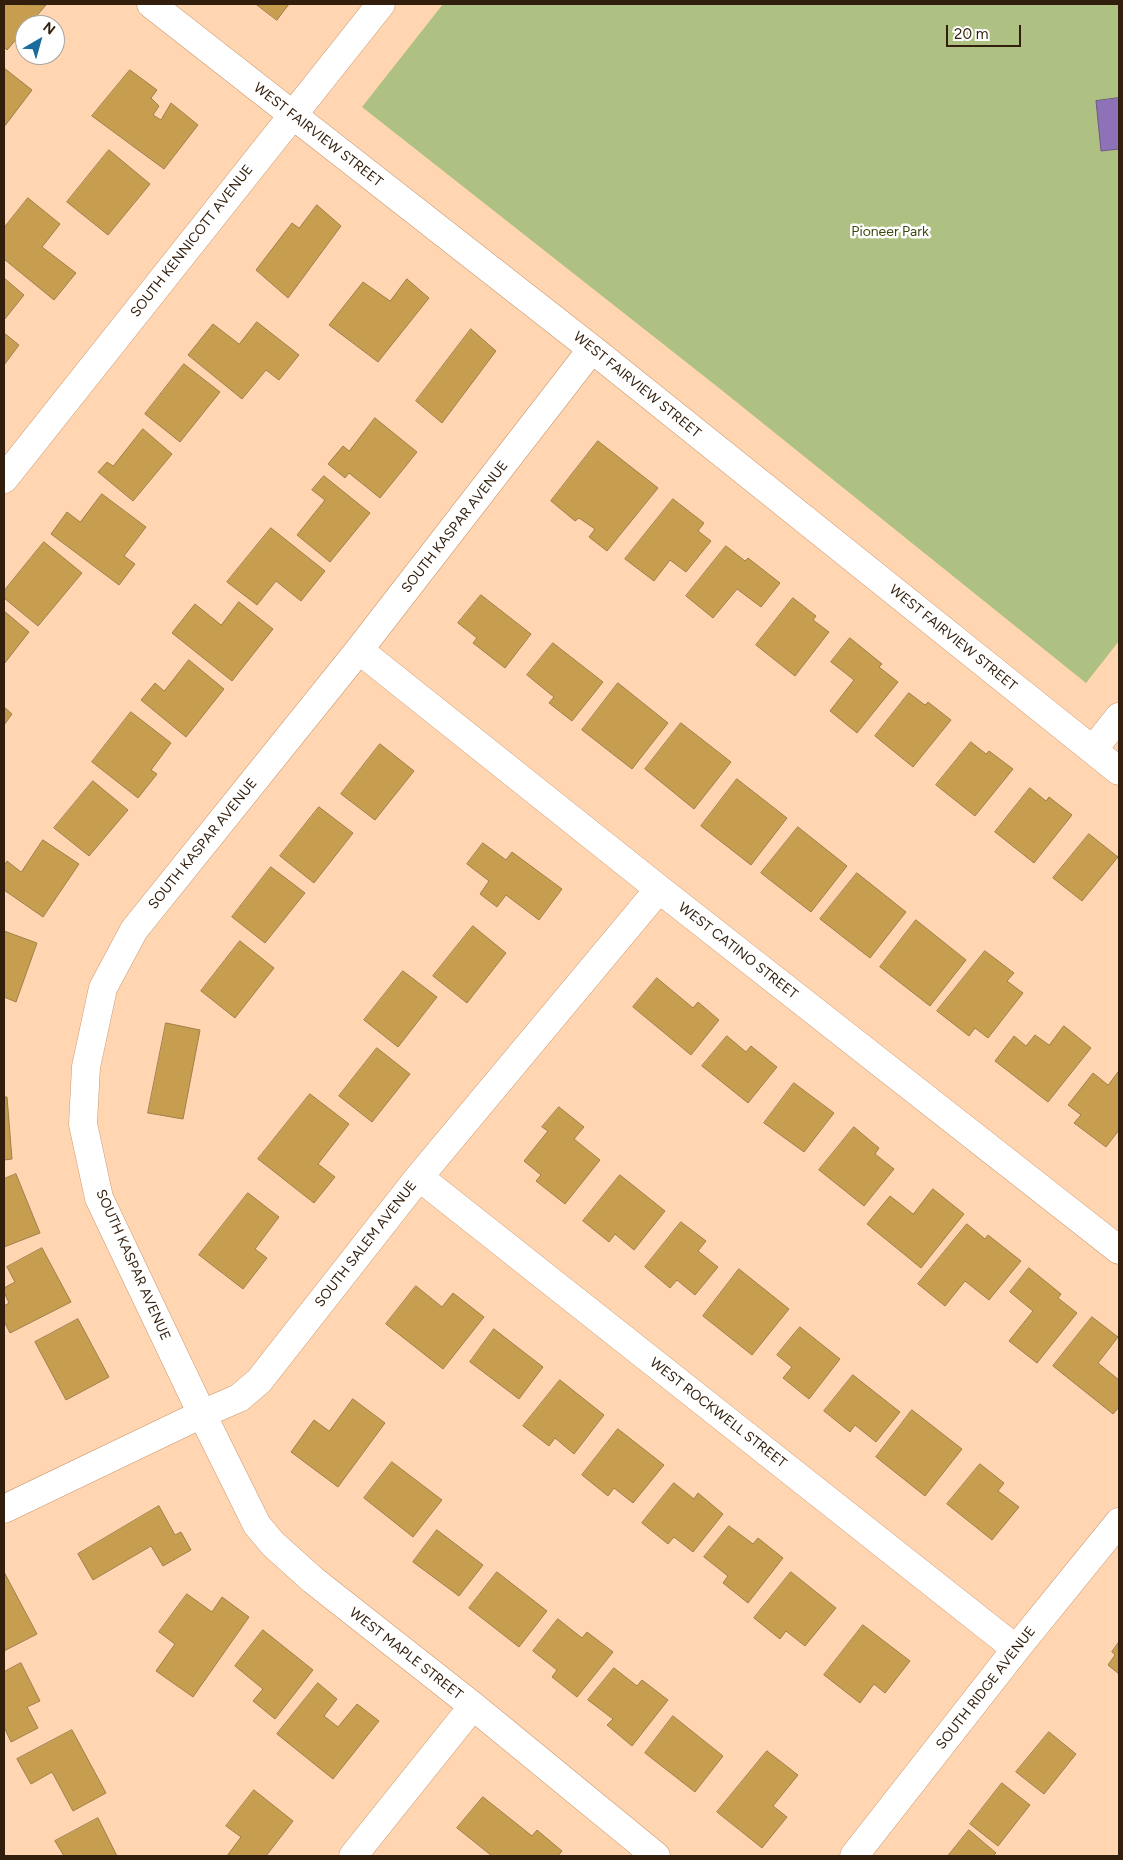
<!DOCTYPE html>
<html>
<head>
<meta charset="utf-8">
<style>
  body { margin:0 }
  #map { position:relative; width:1123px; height:1860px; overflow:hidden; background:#ffd5b2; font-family:Figtree,sans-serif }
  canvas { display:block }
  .frame { position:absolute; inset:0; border:5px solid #311e0c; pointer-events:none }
  .north { position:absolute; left:15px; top:15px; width:50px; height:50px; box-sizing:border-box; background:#fff; border:1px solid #ada59e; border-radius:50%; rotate:38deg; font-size:14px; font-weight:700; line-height:20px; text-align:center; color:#311e0c }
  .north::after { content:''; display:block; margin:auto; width:18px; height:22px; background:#1a6c9d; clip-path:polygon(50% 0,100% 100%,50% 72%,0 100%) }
  .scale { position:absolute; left:946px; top:25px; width:75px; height:22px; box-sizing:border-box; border:2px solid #311e0c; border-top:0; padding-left:6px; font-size:15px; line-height:18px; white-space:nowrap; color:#311e0c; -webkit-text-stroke:4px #fff; paint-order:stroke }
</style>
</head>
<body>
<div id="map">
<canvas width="1123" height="1860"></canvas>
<div class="frame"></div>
<div class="north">N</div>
<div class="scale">20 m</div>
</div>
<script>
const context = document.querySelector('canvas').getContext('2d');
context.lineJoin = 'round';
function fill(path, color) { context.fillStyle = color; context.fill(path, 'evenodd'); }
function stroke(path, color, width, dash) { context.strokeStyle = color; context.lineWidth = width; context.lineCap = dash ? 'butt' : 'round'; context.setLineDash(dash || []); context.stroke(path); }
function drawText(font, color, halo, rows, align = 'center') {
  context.font = font + ' Figtree,sans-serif'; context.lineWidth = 5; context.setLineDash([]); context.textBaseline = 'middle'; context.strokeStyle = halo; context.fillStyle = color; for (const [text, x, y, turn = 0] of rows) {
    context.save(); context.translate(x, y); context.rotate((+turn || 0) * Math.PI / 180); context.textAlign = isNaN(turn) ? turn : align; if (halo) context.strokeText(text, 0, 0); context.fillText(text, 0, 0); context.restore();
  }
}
fill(new Path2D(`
  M 443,4 L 1119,4 L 1119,641 L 1086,683 L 719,388 L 362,107 Z`), '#afc182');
const water = new Path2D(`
  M 1119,98 L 1119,149 L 1101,151 L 1096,101 Z`);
fill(water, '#8d72b8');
stroke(water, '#715984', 1);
const building = new Path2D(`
  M 4,4 L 46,5 L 29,25 L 25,25 L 25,29 L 7,50 L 4,47 Z
  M 256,4 L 289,4 L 277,20 Z
  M 4,68 L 32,90 L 4,127 Z
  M 130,70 L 157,90 L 151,98 L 159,106 L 153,115 L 161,120 L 171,103 L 198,125 L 164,169 L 92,116 Z
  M 109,150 L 150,184 L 108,235 L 67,202 Z
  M 28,198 L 60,224 L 42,247 L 76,273 L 54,300 L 4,259 L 4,228 Z
  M 317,205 L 341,226 L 288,298 L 256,270 L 292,223 L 299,228 Z
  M 4,278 L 24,295 L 4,320 Z
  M 407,279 L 429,298 L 378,362 L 329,325 L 363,282 L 390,301 Z
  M 257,322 L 299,355 L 279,380 L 266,370 L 242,399 L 188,355 L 213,324 L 239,344 Z
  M 471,329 L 496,351 L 442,423 L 416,401 Z
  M 4,333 L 19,345 L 4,365 Z
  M 184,364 L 220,392 L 180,442 L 145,414 Z
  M 375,418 L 417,452 L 380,498 L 349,473 L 345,478 L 328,464 L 343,446 L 349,451 Z
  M 143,429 L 172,454 L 133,501 L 98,472 L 107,462 L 113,466 Z
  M 598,441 L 658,488 L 607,551 L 589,537 L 595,529 L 579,518 L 575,521 L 551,501 Z
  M 324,476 L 370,513 L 330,562 L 297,535 L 325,500 L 312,490 Z
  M 102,494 L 146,527 L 124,556 L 135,564 L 119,585 L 51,534 L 67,512 L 80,522 Z
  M 673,499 L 704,523 L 698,531 L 711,541 L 686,572 L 670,560 L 654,581 L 625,559 Z
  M 271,528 L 325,571 L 301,601 L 276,581 L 257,605 L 227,582 Z
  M 44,542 L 82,573 L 38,626 L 4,598 L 4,591 Z
  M 726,546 L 745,561 L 748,558 L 780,583 L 761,607 L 737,589 L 713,618 L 686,596 Z
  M 481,595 L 531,634 L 505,668 L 473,643 L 477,638 L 458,623 Z
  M 793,598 L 816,616 L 813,620 L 829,632 L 795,676 L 756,645 Z
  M 239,602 L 273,629 L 232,681 L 172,633 L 195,604 L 221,625 Z
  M 4,611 L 29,632 L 4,664 Z
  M 850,638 L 882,664 L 879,667 L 898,682 L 857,733 L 830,711 L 854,680 L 831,662 Z
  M 553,643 L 603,682 L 572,721 L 549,703 L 554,697 L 527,675 Z
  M 189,660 L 224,689 L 186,737 L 141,700 L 155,683 L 164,691 Z
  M 618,683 L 668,723 L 632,769 L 582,730 Z
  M 909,693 L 925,705 L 928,702 L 951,720 L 913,767 L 875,736 Z
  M 4,707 L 12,714 L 4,725 Z
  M 131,712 L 171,743 L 151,770 L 157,774 L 138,798 L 92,762 Z
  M 681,723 L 731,762 L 694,809 L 645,769 Z
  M 971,742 L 986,754 L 989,751 L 1013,769 L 975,816 L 936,785 Z
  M 380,744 L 414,771 L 375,820 L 341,794 Z
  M 737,779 L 787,818 L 751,865 L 701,826 Z
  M 93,781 L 128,810 L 89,856 L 54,828 Z
  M 1030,788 L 1046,801 L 1049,797 L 1072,815 L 1034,863 L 995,832 Z
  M 319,807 L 353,833 L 314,883 L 280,856 Z
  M 798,827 L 847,866 L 811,912 L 761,873 Z
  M 1089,834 L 1118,857 L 1082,901 L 1053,878 Z
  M 43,840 L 79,864 L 43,917 L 4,890 L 4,866 L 7,861 L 21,872 Z
  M 483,843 L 506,860 L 512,852 L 562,889 L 539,920 L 506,895 L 497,907 L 480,894 L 489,881 L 467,864 Z
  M 271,867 L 305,893 L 265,943 L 232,917 Z
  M 857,873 L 906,912 L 870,958 L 820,919 Z
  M 916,920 L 966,960 L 930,1006 L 880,967 Z
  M 473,926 L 506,953 L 467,1003 L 433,976 Z
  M 4,931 L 37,943 L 16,1002 L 4,997 Z
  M 240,941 L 274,968 L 235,1018 L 201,991 Z
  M 985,951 L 1014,973 L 1007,981 L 1023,993 L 988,1038 L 975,1028 L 969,1036 L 937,1011 Z
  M 403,971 L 437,997 L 398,1047 L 364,1020 Z
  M 657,978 L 693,1008 L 698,1002 L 719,1020 L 691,1055 L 633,1007 Z
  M 166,1023 L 200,1030 L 183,1119 L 148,1113 Z
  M 1064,1026 L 1091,1048 L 1048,1102 L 995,1061 L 1014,1036 L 1026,1046 L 1035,1035 L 1049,1045 Z
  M 727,1036 L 746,1052 L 751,1046 L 777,1067 L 748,1103 L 702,1066 Z
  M 377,1048 L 410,1074 L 372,1122 L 339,1096 Z
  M 1119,1071 L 1119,1130 L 1106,1147 L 1074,1123 L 1081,1115 L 1068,1105 L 1093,1073 L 1108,1085 Z
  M 794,1083 L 834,1113 L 804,1152 L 764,1123 Z
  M 310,1094 L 349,1124 L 318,1164 L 335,1177 L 314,1203 L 258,1159 Z
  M 4,1097 L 7,1097 L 12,1159 L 4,1160 Z
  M 559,1107 L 584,1127 L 574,1139 L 600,1160 L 565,1204 L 536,1181 L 541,1175 L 524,1161 L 548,1131 L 542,1127 Z
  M 854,1127 L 879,1148 L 875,1154 L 894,1169 L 864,1206 L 819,1170 Z
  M 16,1174 L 40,1233 L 4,1247 L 4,1179 Z
  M 620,1175 L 665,1211 L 634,1250 L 615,1234 L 609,1242 L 583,1221 Z
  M 933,1189 L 964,1214 L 921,1268 L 867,1224 L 890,1196 L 913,1214 Z
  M 248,1193 L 279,1217 L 255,1249 L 267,1258 L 243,1289 L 199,1255 Z
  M 681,1222 L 706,1241 L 698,1251 L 718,1267 L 695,1295 L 677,1280 L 670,1288 L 645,1267 Z
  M 967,1224 L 985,1239 L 988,1235 L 1021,1261 L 989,1300 L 965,1281 L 945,1306 L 918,1284 Z
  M 42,1248 L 71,1302 L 10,1333 L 4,1321 L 4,1306 L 9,1303 L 4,1292 L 4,1288 L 15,1282 L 7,1267 Z
  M 1029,1268 L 1061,1294 L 1058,1298 L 1077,1313 L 1037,1363 L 1009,1341 L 1033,1311 L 1010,1292 Z
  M 739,1269 L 789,1309 L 752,1355 L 703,1316 Z
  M 416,1286 L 442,1307 L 453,1293 L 484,1317 L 443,1369 L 386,1324 Z
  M 1092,1317 L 1118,1337 L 1098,1363 L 1119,1380 L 1119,1407 L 1113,1414 L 1053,1366 Z
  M 78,1319 L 109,1377 L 66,1400 L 35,1342 Z
  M 800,1327 L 840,1359 L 809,1399 L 783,1378 L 792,1367 L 777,1355 Z
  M 494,1329 L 543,1367 L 519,1399 L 470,1362 Z
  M 853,1375 L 900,1412 L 876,1442 L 855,1425 L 850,1432 L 824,1411 Z
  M 560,1380 L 604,1415 L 574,1454 L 555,1438 L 549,1446 L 523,1426 Z
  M 353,1399 L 385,1423 L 338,1487 L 291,1452 L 314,1420 L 329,1431 Z
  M 912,1410 L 962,1449 L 925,1496 L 876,1457 Z
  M 618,1429 L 664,1465 L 633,1503 L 614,1488 L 608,1496 L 582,1475 Z
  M 392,1462 L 442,1500 L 413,1537 L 364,1498 Z
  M 980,1464 L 1004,1483 L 998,1491 L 1019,1507 L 992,1540 L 947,1504 Z
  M 674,1483 L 694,1499 L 698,1493 L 723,1514 L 693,1552 L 674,1537 L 668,1544 L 642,1523 Z
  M 159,1506 L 175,1535 L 181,1532 L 191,1550 L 163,1566 L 151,1546 L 93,1580 L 78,1554 Z
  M 729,1526 L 753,1544 L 758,1538 L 783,1558 L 748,1603 L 723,1583 L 728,1576 L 704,1557 Z
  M 437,1530 L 483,1565 L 459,1596 L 413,1562 Z
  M 4,1572 L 37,1634 L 4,1651 Z
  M 497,1572 L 547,1611 L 519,1647 L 469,1608 Z
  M 791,1572 L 836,1608 L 805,1646 L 786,1631 L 780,1639 L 754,1618 Z
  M 187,1594 L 212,1612 L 222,1597 L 249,1617 L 193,1697 L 156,1671 L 175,1644 L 159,1632 Z
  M 558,1619 L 582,1638 L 587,1632 L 613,1652 L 577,1697 L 552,1677 L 557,1670 L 533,1651 Z
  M 863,1625 L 910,1661 L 885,1693 L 874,1684 L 860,1703 L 824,1675 Z
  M 263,1630 L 313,1670 L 275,1719 L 253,1701 L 263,1689 L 235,1666 Z
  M 1119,1642 L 1119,1674 L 1108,1665 L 1115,1655 L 1112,1652 Z
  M 21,1663 L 40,1701 L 27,1707 L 38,1728 L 11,1742 L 4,1727 L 4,1672 Z
  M 614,1668 L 637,1686 L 642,1680 L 668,1700 L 632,1746 L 607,1725 L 613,1719 L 588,1700 Z
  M 318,1683 L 337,1699 L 324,1716 L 338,1727 L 357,1704 L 379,1721 L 333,1779 L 277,1734 Z
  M 673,1716 L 723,1756 L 695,1792 L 645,1753 Z
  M 72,1730 L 106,1793 L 73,1811 L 52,1772 L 31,1784 L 17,1759 Z
  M 1049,1732 L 1076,1754 L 1044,1794 L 1016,1772 Z
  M 767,1751 L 798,1775 L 773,1806 L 787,1817 L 762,1848 L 717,1812 Z
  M 1002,1783 L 1030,1805 L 998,1846 L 970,1824 Z
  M 254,1790 L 293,1821 L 266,1856 L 227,1856 L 241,1837 L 226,1826 Z
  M 483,1797 L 532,1836 L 537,1830 L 562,1851 L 558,1856 L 492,1856 L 457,1828 Z
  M 98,1818 L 117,1856 L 64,1856 L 55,1841 Z
  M 969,1830 L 996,1853 L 993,1856 L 948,1856 Z`);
fill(building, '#c79d50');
stroke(building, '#9e8049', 1);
const minor = new Path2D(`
  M 151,4 L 592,349 L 1119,771
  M 592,349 L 359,650 L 134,930 L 103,988 L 86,1067 L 83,1124 L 99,1198 L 202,1414 L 257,1525 L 273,1544 L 313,1580 L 473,1706 L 656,1856
  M 4,479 L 381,4
  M 359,650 L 659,889 L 1119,1250
  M 1093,750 L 1119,717
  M 419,1177 L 1016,1649
  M 4,1509 L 202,1414 L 239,1398 L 259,1381 L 419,1177 L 659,889
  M 353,1856 L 473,1706
  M 854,1856 L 1016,1649 L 1119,1522`);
stroke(minor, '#ca986e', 29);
stroke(minor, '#fff', 28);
drawText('14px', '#311e0c', '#fff', [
  ["WEST FAIRVIEW STREET",318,135,38],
  ["SOUTH KENNICOTT AVENUE",192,241,-52],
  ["WEST FAIRVIEW STREET",637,385,39],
  ["SOUTH KASPAR AVENUE",455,527,-52],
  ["WEST FAIRVIEW STREET",953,638,39],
  ["SOUTH KASPAR AVENUE",203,844,-51],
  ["WEST CATINO STREET",738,951,38],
  ["SOUTH SALEM AVENUE",366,1244,-52],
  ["SOUTH KASPAR AVENUE",133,1265,66],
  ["WEST ROCKWELL STREET",718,1413,38],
  ["WEST MAPLE STREET",406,1654,38],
  ["SOUTH RIDGE AVENUE",986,1688,-52]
]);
drawText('14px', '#3c490e', '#fff', [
  ["Pioneer Park",890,232]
]);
</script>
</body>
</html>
